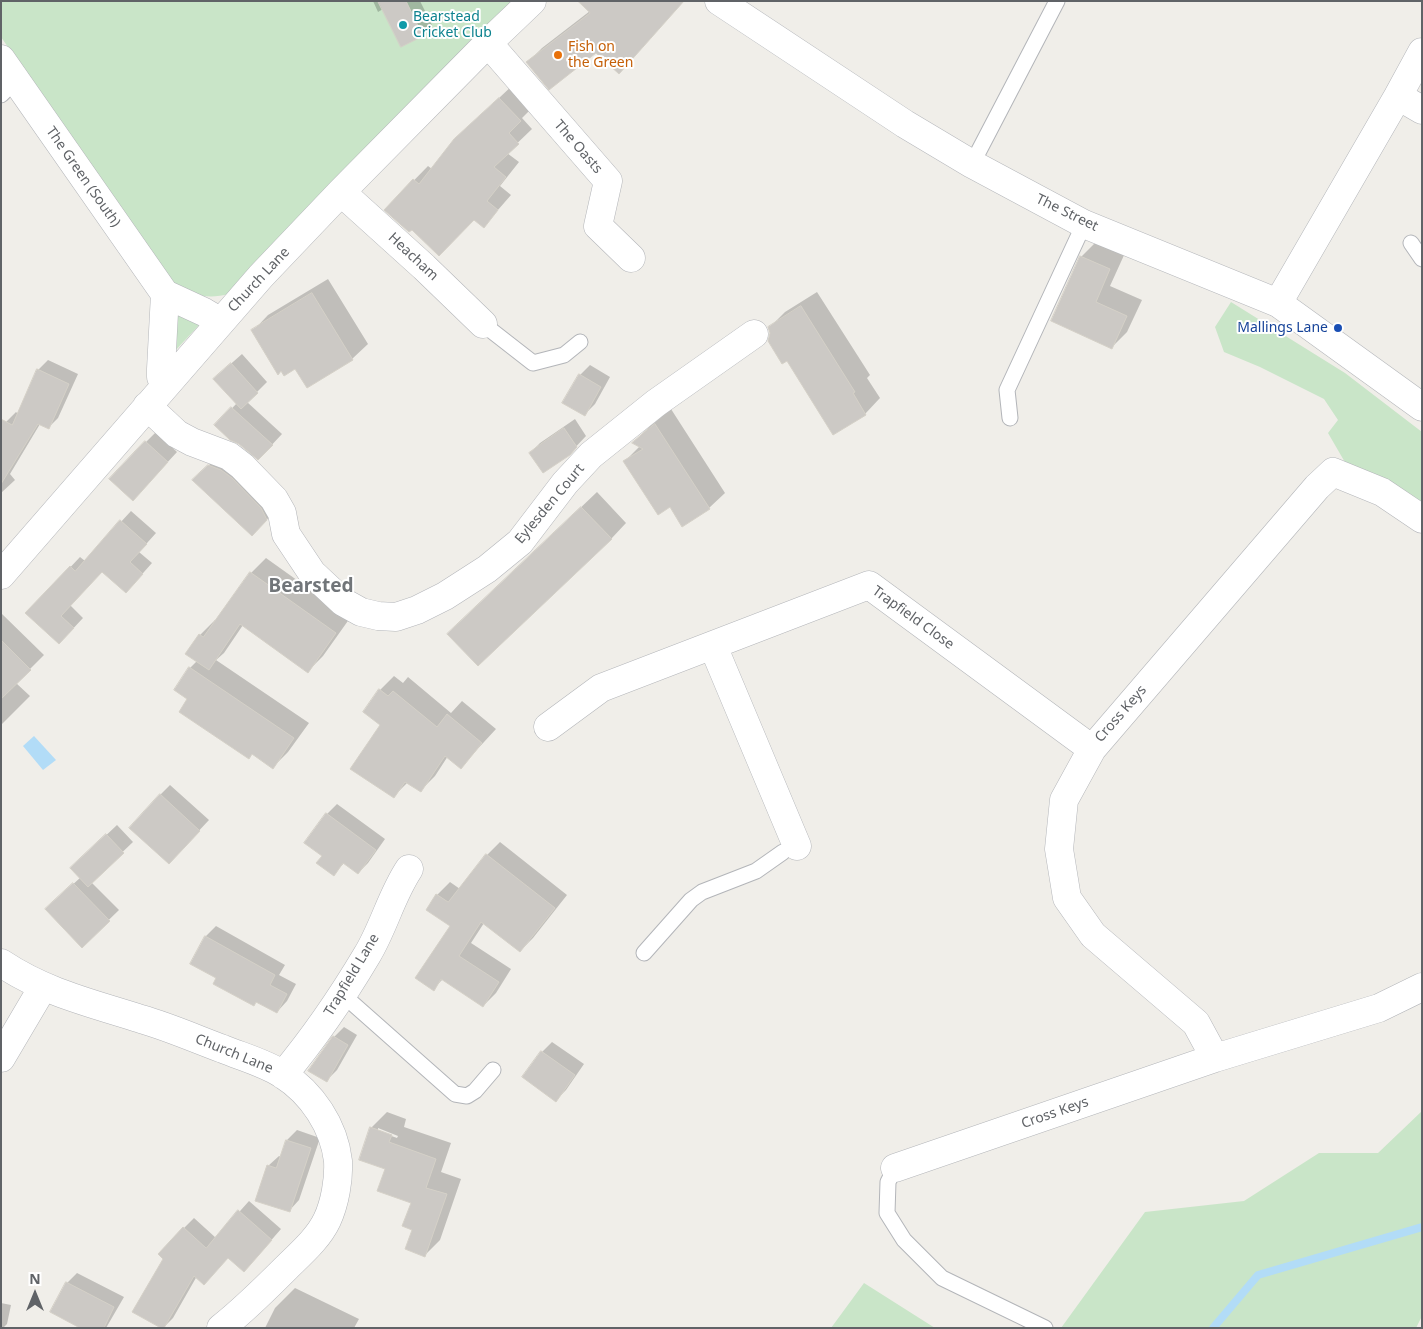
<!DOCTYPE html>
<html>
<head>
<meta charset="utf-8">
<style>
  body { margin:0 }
  #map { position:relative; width:1423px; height:1329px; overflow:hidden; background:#f0eee9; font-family:"Noto Sans",sans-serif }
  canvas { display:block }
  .frame { position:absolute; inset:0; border:2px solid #606367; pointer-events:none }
  .north { position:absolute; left:10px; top:1269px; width:50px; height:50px; -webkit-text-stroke:4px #fff; paint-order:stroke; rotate:0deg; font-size:14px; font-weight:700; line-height:20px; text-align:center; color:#606367 }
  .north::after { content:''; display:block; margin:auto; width:18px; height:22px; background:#606367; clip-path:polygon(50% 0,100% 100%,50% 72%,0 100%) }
</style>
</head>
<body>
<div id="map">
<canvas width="1423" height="1329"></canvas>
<div class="frame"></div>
<div class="north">N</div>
</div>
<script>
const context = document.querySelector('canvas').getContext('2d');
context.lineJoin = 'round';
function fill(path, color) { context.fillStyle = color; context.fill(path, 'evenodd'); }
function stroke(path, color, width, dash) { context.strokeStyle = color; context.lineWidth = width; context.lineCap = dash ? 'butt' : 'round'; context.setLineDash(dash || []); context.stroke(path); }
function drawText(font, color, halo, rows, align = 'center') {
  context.font = font + ' "Noto Sans",sans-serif'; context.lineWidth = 4; context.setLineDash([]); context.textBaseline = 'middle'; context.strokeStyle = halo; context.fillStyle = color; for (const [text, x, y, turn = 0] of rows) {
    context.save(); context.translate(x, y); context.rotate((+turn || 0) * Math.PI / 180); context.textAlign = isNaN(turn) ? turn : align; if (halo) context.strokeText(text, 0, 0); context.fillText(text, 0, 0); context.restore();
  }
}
fill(new Path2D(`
  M 1,1 L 512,1 L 229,294 C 206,300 186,295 168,278 L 1,37 Z
  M 1231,302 L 1345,373 L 1422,432 L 1422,504 L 1346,464 L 1328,433 L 1338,420 L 1324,399 L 1260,367 L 1224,352 L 1215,327 Z
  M 166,310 L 201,323 L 173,353 Z
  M 1422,1111 L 1422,1316 L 1416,1328 L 1061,1328 L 1145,1212 L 1244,1201 L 1319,1153 L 1378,1153 Z
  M 864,1283 L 935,1328 L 831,1328 Z`), '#c9e5c8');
fill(new Path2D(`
  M 34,736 L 56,760 L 43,770 L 23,746 Z`), '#b2dcf7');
fill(new Path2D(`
  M 373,1 L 420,1 L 432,25 L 422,35 L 383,9 L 378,12 Z
  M 590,11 L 596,51 L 528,62 L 542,48 Z
  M 514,84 L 534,106 L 522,118 L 532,129 L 507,153 L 519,162 L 500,186 L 511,195 L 484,226 L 474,218 L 412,228 L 386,209 L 428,166 L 432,169 L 470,125 Z
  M 1097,241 L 1125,253 L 1110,286 L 1142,300 L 1127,332 L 1112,347 L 1053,321 L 1081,257 Z
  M 328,279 L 368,344 L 352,359 L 295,368 L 253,331 L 268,315 Z
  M 817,292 L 870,375 L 867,378 L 880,398 L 865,414 L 787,359 L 771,333 L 769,328 L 785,312 Z
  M 242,354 L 267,382 L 247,402 L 282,434 L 268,449 L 216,425 L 237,403 L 225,369 Z
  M 48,360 L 78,374 L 58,418 L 48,428 L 40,424 L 10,474 L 15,480 L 1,493 L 1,429 L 6,422 L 16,412 L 18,414 L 38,370 Z
  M 590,365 L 610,377 L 595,404 L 585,414 L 580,375 Z
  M 671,409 L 725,493 L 709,508 L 625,461 L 640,446 L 634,442 L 649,427 Z
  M 575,419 L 586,436 L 569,454 L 530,453 L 540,443 Z
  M 156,432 L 177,452 L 143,489 L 146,442 Z
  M 219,455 L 277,509 L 252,535 L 194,480 Z
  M 597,492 L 626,523 L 611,539 L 464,619 Z
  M 131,511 L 156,533 L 139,552 L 152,563 L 136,581 L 103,570 L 70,605 L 83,618 L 69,633 L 27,613 L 80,557 L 85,561 Z
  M 266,558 L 350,618 L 323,656 L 308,671 L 243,625 L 224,653 L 216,660 L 309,723 L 288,752 L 273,767 L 189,699 L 190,668 L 198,660 L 200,635 L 215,620 L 216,621 L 251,573 Z
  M 1,613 L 44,655 L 16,683 L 30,696 L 1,725 Z
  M 394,676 L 403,683 L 408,677 L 451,713 L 462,701 L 496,729 L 461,767 L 448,756 L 435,776 L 420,791 L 408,782 L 394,796 L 382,724 L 380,690 Z
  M 170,785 L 209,820 L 179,852 L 160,795 Z
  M 337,804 L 385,839 L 368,863 L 358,873 L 344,863 L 334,874 L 323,856 L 327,814 Z
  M 117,825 L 133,842 L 91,882 L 119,910 L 82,946 L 57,899 L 81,877 L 82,858 Z
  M 500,842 L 567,895 L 533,938 L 520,951 L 484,923 L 471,943 L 511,969 L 496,993 L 483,1006 L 443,979 L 433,989 L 451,926 L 427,910 L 437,895 L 450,882 L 460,889 L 487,855 Z
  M 216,926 L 285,965 L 279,975 L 296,984 L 287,1001 L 277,1012 L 191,963 L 206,936 Z
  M 344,1027 L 357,1035 L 337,1070 L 327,1080 L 334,1037 Z
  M 552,1042 L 584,1064 L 566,1090 L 556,1100 L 542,1052 Z
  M 387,1112 L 406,1119 L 404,1127 L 451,1143 L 441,1172 L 461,1179 L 440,1240 L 425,1255 L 414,1229 L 412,1202 L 386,1169 L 371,1128 ZM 378,1128 L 398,1136 L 397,1138 L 378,1131 Z
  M 297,1130 L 320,1138 L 299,1200 L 289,1211 L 268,1166 L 279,1156 L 281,1157 L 287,1140 Z
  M 249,1201 L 281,1229 L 254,1260 L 229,1257 L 197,1276 L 173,1318 L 163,1328 L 184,1228 L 194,1218 L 216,1238 Z
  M 77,1273 L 124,1297 L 106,1328 L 83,1328 L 67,1283 Z
  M 295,1288 L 359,1319 L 354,1328 L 265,1328 L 275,1308 Z
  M 1,1303 L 11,1305 L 7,1324 L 3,1328 L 1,1328 Z`), '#0003');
stroke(new Path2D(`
  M 1213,1328 L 1258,1275 L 1422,1227`), '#b2dcf7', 8);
const building = new Path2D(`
  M 378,1 L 406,1 L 423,36 L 401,47 Z
  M 578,1 L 684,1 L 619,74 L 596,53 L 549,90 L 526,62 L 590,13 Z
  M 499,98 L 521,121 L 509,133 L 519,144 L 494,167 L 506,177 L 487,201 L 498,210 L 484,228 L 474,220 L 439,256 L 412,230 L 409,232 L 384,210 L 413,179 L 419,184 L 454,139 Z
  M 1080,256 L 1110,269 L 1096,302 L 1127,316 L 1112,349 L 1051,321 Z
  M 312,293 L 353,360 L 307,388 L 295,369 L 284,376 L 281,371 L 278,375 L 251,330 Z
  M 801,306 L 855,392 L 853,393 L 866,415 L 833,435 L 787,361 L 782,364 L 768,341 L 770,333 L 768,327 Z
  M 231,363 L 258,393 L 241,409 L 213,379 Z
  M 37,369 L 69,384 L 49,429 L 38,424 L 1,484 L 1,419 L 12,425 Z
  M 579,374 L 601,387 L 585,416 L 562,403 Z
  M 231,407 L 273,445 L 258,460 L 239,444 L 230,440 L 214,425 Z
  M 655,424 L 710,509 L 682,527 L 670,507 L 658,515 L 623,461 L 643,449 L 632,443 Z
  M 564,428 L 577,447 L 570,455 L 543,473 L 529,453 Z
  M 145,441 L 168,462 L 133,501 L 109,479 Z
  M 208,465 L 221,470 L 232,478 L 261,508 L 267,520 L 252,536 L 192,480 Z
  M 581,507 L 612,539 L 478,666 L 447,634 Z
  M 120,520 L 147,544 L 130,562 L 143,574 L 126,593 L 102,572 L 61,616 L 74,628 L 59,644 L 25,613 L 70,566 L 75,571 Z
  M 250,572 L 336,633 L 308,673 L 240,624 L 209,670 L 185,654 L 199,634 L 203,637 Z
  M 1,640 L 31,670 L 1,699 Z
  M 189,667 L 294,738 L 273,769 L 252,754 L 249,759 L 179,712 L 187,699 L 174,690 Z
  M 379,689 L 388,696 L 393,691 L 437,727 L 447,714 L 482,743 L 461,769 L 445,756 L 421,792 L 405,782 L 394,798 L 350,769 L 380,725 L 363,712 Z
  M 160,794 L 200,831 L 169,864 L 129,828 Z
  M 326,813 L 376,850 L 358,874 L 343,863 L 334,876 L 316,863 L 322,856 L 304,843 Z
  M 106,834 L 124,853 L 88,887 L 70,868 Z
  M 486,854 L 555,908 L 520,952 L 481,922 L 459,956 L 499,982 L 483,1007 L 441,979 L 434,991 L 415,978 L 450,926 L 426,910 L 436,894 L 448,902 Z
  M 73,883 L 110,921 L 82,948 L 45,909 Z
  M 205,936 L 275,975 L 270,985 L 287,994 L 277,1013 L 256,1002 L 254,1006 L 213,984 L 216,978 L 190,964 Z
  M 333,1036 L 348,1045 L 327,1082 L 308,1071 Z
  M 541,1051 L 575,1075 L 556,1102 L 522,1077 Z
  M 370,1127 L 392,1135 L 389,1142 L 436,1159 L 426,1188 L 447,1194 L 425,1257 L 405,1249 L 412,1230 L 402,1226 L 411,1203 L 377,1191 L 385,1169 L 359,1160 Z
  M 286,1140 L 311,1148 L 290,1212 L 255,1201 L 267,1165 L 276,1168 Z
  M 238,1210 L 272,1240 L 244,1272 L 228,1258 L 204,1285 L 194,1276 L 164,1328 L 161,1328 L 132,1312 L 163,1259 L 158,1254 L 183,1227 L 206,1248 Z
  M 66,1282 L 114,1307 L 104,1328 L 80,1328 L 50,1312 Z`);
fill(building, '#ccc9c5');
stroke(building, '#d4d0c7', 1);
const lane = new Path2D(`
  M 1,95 L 16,80
  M 972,164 L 1057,1
  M 1411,243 L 1422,259
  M 483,324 L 533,363 L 564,355 L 580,342
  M 1010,418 L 1007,390 L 1084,224
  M 644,953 L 691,900 L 702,892 L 756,871 L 783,852
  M 342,994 L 455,1094 L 467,1096 L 475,1091 L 493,1070
  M 895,1168 L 888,1182 L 887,1213 L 904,1240 L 942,1278 L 1045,1328`);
const street = new Path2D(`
  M 488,43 L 608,181 L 598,226 L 631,258
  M 1,59 L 165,294 L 161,369 L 161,377 L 165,386
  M 1398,96 L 1422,110
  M 341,192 L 424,267 L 483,324
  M 165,294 L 204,312 L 221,322
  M 1278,303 L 1398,96 L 1422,52
  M 147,406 L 177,434 L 192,442 L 229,456 L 242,466 L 274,499 L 282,513 L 286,534 L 312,573 L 343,602 L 361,612 L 378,616 L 396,617 L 417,610 L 445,596 L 487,569 L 520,542 L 565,483 L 591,455 L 656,403 L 754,334
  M 1,575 L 261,276 L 341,192 L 488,43 L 532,1
  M 713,646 L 797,846
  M 548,727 L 601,688 L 869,585 L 1092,749
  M 1,963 C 46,993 91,1003 141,1019 C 169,1027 196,1039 223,1049 C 243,1057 265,1063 282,1074 C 312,1093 334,1126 338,1161 C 339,1179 335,1203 327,1220 C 318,1239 300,1254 285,1269 C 265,1289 244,1310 221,1328
  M 1,1058 L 43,987
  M 1215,1058 L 1196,1023 L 1093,935 L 1067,898 L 1059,849 L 1064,800 L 1092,749 L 1317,487 L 1333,472 L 1382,492 L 1422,519
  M 283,1075 C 314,1038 342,997 367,955 C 384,927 391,896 409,869
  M 895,1168 L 1215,1058 L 1379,1008 L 1422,987`);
const secondary = new Path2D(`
  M 719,1 L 905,124 L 972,164 L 1084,224 L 1278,303 L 1422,407`);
stroke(lane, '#b3b5b9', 17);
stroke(street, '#b3b5b9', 29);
stroke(secondary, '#b5b7bb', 29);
stroke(lane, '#fff', 15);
stroke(street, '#fff', 28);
stroke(secondary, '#fff', 28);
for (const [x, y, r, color] of [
  [403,25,5,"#0f9aa8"],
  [558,55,5,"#e8710a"],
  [1338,328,5,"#1a4fb4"]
]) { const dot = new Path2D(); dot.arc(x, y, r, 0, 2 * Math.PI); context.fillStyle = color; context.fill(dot); stroke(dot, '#fff', 2); }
drawText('14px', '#0d838f', '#fff', [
  ["Bearstead",413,17],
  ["Cricket Club",413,33]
], 'left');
drawText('14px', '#c56008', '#fff', [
  ["Fish on",568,47],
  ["the Green",568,63]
], 'left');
drawText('14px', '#606367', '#fff', [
  ["The Oasts",578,147,49],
  ["The Green (South)",83,177,55],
  ["The Street",1067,213,26],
  ["Heacham",413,257,43],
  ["Church Lane",259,280,-47],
  ["Eylesden Court",550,504,-50],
  ["Trapfield Close",913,618,36],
  ["Cross Keys",1121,714,-49],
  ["Trapfield Lane",352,975,-59],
  ["Church Lane",234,1054,22],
  ["Cross Keys",1055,1113,-19]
]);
drawText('14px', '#164399', '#fff', [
  ["Mallings Lane",1328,328]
], 'right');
drawText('bold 19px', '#717579', '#fff', [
  ["Bearsted",311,587]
]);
</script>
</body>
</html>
